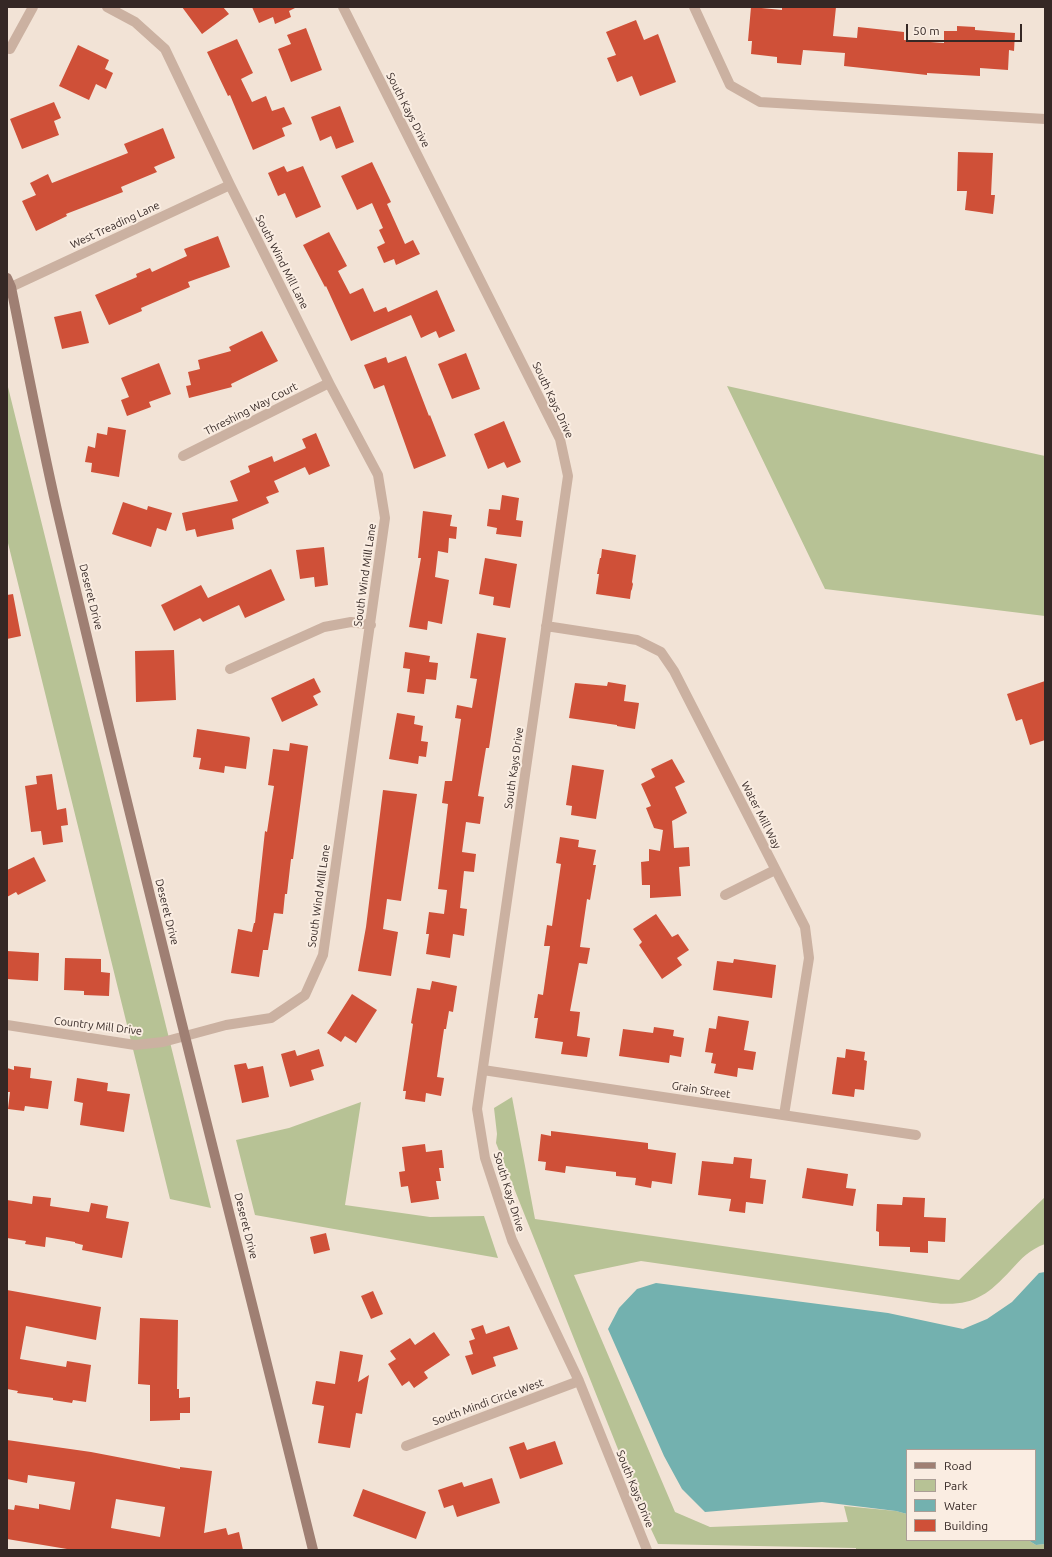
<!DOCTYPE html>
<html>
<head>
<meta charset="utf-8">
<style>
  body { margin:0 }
  #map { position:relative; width:1052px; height:1557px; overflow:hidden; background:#f2e3d6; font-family:Ubuntu,sans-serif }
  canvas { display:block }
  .frame { position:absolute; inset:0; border:8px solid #352825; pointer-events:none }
  .legend { position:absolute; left:906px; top:1449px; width:130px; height:92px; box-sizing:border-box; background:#faede2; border:1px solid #ab9e96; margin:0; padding:5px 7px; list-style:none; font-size:12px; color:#352825 }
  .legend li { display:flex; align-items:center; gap:8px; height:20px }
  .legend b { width:20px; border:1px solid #ab9e96 }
  .scale { position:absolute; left:906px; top:24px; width:116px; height:18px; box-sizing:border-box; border:2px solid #352825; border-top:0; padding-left:5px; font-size:12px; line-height:14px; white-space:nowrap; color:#352825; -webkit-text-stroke:3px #faede2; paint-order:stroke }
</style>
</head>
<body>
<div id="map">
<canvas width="1052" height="1557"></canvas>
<div class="frame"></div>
<ul class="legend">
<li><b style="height:5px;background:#9f7f73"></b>Road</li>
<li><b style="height:11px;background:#b7c295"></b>Park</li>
<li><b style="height:11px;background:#73b1af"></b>Water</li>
<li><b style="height:11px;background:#cf5038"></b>Building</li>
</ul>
<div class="scale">50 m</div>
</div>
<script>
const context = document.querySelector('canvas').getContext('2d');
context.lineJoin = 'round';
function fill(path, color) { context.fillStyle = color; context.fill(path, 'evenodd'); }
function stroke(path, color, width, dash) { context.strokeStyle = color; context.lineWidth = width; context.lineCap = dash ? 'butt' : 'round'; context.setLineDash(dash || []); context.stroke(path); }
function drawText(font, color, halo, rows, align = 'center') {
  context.font = font + ' Ubuntu,sans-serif'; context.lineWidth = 4; context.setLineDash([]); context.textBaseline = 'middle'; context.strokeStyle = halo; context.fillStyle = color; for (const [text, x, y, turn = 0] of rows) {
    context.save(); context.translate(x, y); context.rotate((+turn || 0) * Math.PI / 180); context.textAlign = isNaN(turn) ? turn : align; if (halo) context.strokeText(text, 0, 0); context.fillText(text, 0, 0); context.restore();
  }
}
fill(new Path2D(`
  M 7,383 L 211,1208 L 170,1199 L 7,539 Z
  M 727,386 L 1045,456 L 1045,616 L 825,589 Z
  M 512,1097 L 535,1219 L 959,1280 L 1045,1197 L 1045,1244 C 1029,1250 1022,1258 1011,1270 C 986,1297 971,1307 933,1303 L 641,1261 L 574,1275 L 675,1512 L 710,1527 L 848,1522 L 844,1506 L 896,1511 L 907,1514 L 907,1540 L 1028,1540 L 1036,1545 L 1045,1544 L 1045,1550 L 856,1550 L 856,1548 L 658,1544 L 643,1512 L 496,1143 L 497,1134 L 494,1108 Z
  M 361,1102 L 345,1205 L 430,1217 L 484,1216 L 498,1258 L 255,1215 L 236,1140 L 289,1128 Z`), '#b7c295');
fill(new Path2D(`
  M 1045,1272 L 1045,1544 L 1036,1545 L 1028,1540 L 1035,1540 L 1035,1450 L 907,1450 L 907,1514 L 896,1511 L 822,1502 L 705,1512 L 682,1489 L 664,1456 L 608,1329 L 619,1308 L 637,1289 L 656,1283 L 888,1313 L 963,1329 L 987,1319 L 1012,1302 L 1039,1273 Z`), '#73b1af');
fill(new Path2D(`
  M 182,7 L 223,7 L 229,14 L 202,34 Z
  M 252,7 L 297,7 L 289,11 L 291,17 L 275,24 L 273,17 L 259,23 Z
  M 751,7 L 782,10 L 782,7 L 836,7 L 833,36 L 857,38 L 858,27 L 904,32 L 904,40 L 944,43 L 944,31 L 957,31 L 957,26 L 975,27 L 975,30 L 1015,33 L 1014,51 L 1009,50 L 1008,70 L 980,68 L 980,76 L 927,73 L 927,75 L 844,66 L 845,53 L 803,50 L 801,65 L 777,63 L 777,57 L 751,54 L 752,41 L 748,41 Z
  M 636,20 L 644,40 L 658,34 L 676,82 L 640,96 L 632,76 L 617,82 L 607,58 L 616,55 L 606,32 Z
  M 306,28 L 322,70 L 291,82 L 278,49 L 291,44 L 287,35 Z
  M 237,39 L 253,73 L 241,79 L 252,102 L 266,96 L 272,111 L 284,107 L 292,124 L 282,128 L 285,136 L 253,150 L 230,95 L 228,96 L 207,52 Z
  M 78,45 L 109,60 L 105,69 L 113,73 L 106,89 L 96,84 L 89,100 L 59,86 Z
  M 54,102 L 61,118 L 54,121 L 59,135 L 22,149 L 10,119 Z
  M 340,106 L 354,142 L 336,149 L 331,136 L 320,141 L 311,117 Z
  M 163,128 L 175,158 L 154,167 L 157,172 L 121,187 L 123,192 L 66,214 L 67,216 L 36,231 L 22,201 L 36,195 L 30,183 L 48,174 L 52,183 L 128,153 L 124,144 Z
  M 958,152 L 993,153 L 991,195 L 995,195 L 993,214 L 965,210 L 967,191 L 957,191 Z
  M 372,162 L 391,202 L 387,204 L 405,244 L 413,240 L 420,254 L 396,265 L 394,259 L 384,263 L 377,247 L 385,243 L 379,230 L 383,228 L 372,203 L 357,210 L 341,176 Z
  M 284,166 L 287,172 L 303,166 L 321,207 L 296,218 L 285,193 L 278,196 L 268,173 Z
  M 329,232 L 347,266 L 338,271 L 350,294 L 363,288 L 374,312 L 386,307 L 388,312 L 437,290 L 455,331 L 439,338 L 436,331 L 421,338 L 411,315 L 351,341 L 326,286 L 325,287 L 303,245 Z
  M 218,236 L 230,267 L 188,282 L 190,287 L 141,308 L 142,311 L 109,325 L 95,295 L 137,277 L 136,274 L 150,268 L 152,272 L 187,256 L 184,249 Z
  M 81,311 L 89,343 L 62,349 L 54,317 Z
  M 262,331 L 278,361 L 231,384 L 232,387 L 189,398 L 186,386 L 191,385 L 188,372 L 200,369 L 198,360 L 231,351 L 229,347 Z
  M 466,353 L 480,389 L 452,399 L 438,364 Z
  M 406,356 L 429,416 L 430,415 L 446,456 L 414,469 L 384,385 L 374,389 L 364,365 L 386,357 L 388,363 Z
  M 159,363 L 171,394 L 149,402 L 151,407 L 127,416 L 121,400 L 129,397 L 121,378 Z
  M 504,421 L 521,462 L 507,468 L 504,462 L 488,469 L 474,434 Z
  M 108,427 L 126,430 L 119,477 L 91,472 L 92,463 L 85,462 L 88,446 L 95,448 L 97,433 L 107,435 Z
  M 316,433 L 330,466 L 309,475 L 305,467 L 274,481 L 279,492 L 266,497 L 269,503 L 232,519 L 234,529 L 197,537 L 195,529 L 186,531 L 182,513 L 238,501 L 230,481 L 250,472 L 248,466 L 272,456 L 274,462 L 306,448 L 302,439 Z
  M 502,495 L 519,498 L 516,520 L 523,521 L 521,537 L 496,534 L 497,528 L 487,526 L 489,509 L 500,510 Z
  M 123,502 L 147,510 L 148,506 L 172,513 L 166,531 L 157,528 L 151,547 L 112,534 Z
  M 423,511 L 452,515 L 450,526 L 457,527 L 456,539 L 449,538 L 448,553 L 438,551 L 435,577 L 449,580 L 442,624 L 428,621 L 427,630 L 409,627 L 421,558 L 418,558 Z
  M 324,547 L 328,585 L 315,587 L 314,577 L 300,579 L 296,550 Z
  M 602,549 L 636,555 L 632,582 L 633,584 L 632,589 L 631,591 L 630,599 L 596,594 L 599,574 L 597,574 L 600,558 L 601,558 Z
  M 485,558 L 517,564 L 510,608 L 493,605 L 494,597 L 479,594 Z
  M 271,569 L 285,600 L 245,618 L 239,605 L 203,622 L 200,618 L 174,631 L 161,605 L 201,585 L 208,598 Z
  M 13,594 L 21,636 L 7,639 L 7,595 Z
  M 477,633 L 506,638 L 489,748 L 486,748 L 478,796 L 484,797 L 480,824 L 466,822 L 462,852 L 476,854 L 474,872 L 464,871 L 460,908 L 467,909 L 464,936 L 453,934 L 450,958 L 426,954 L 429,934 L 426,934 L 429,912 L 444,914 L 447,890 L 438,889 L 448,804 L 442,803 L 445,781 L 452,781 L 461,719 L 455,718 L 457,705 L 472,708 L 477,679 L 470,678 Z
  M 174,650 L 176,700 L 136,702 L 135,651 Z
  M 405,652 L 430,656 L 429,662 L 438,663 L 436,680 L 426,679 L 424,694 L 407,692 L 410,669 L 403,668 Z
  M 314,678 L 321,692 L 313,696 L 318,705 L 282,722 L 271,698 Z
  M 1045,681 L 1045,740 L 1030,745 L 1022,719 L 1016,721 L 1007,694 Z
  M 608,682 L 626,685 L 624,701 L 639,703 L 635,729 L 617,726 L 617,725 L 569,718 L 575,683 L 607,686 Z
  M 397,713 L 415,716 L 414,724 L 423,726 L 421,741 L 428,742 L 426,757 L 419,756 L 418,764 L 389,759 Z
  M 197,729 L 250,737 L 249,738 L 250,738 L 246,769 L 225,766 L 224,773 L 199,769 L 201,758 L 193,757 Z
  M 290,743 L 308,746 L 293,859 L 291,859 L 287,894 L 285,894 L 283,914 L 274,913 L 268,950 L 263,950 L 259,977 L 231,973 L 238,929 L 252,932 L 254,923 L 255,923 L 265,831 L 267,832 L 274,786 L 268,785 L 273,749 L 289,751 Z
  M 672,759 L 685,782 L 675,787 L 687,813 L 672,821 L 674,848 L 689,847 L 690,866 L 679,867 L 681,896 L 650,898 L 650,885 L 642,885 L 641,862 L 649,861 L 649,849 L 660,851 L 663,830 L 654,828 L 646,808 L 651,806 L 641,784 L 655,777 L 651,769 Z
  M 572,765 L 604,770 L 596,819 L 571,815 L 572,806 L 566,805 Z
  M 52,774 L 57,810 L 66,808 L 68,825 L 61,826 L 63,842 L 43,845 L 41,831 L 31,832 L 25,786 L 37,784 L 36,776 Z
  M 383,790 L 417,794 L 401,901 L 387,899 L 383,929 L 398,932 L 391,976 L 358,971 L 366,927 Z
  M 560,837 L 579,840 L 578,847 L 596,850 L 593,865 L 596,865 L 590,900 L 587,899 L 580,947 L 590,948 L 587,964 L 579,963 L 570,1011 L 580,1012 L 577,1036 L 590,1038 L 587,1057 L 561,1054 L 563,1042 L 535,1038 L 538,1018 L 534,1018 L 538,994 L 543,995 L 550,946 L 544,946 L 547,925 L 552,926 L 561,864 L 556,863 Z
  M 34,857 L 46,881 L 18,895 L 16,892 L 7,897 L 7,870 Z
  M 656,914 L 672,937 L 678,934 L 689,950 L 677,958 L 682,965 L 662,979 L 639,945 L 642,942 L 633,929 Z
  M 7,951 L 39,953 L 38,981 L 7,979 Z
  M 65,958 L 101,959 L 101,972 L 110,973 L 109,996 L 84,995 L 84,991 L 64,990 Z
  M 734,959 L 776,965 L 772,998 L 713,990 L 717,961 L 733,963 Z
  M 432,981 L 457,986 L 453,1012 L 449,1011 L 446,1029 L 444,1029 L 437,1077 L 444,1078 L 441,1096 L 426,1093 L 425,1102 L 405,1099 L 406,1091 L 403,1091 L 413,1024 L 411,1023 L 417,988 L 430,990 Z
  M 352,994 L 377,1010 L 356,1043 L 345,1036 L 341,1042 L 327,1033 Z
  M 718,1016 L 749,1021 L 744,1050 L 756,1052 L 753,1070 L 738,1068 L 737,1077 L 714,1073 L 716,1064 L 711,1063 L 713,1053 L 705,1052 L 709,1028 L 716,1029 Z
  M 654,1027 L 674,1030 L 673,1036 L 684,1038 L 681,1057 L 670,1055 L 669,1063 L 619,1056 L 623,1029 L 653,1033 Z
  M 319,1049 L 324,1066 L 311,1070 L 314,1080 L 290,1087 L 281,1054 L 295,1050 L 297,1056 Z
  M 846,1049 L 865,1052 L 864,1060 L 867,1061 L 864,1090 L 855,1089 L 854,1097 L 832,1094 L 837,1057 L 845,1058 Z
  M 246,1063 L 248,1069 L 263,1066 L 269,1097 L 242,1103 L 234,1065 Z
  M 14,1066 L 31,1068 L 30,1078 L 52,1081 L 48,1109 L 25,1106 L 24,1111 L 8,1109 L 10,1092 L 7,1092 L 7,1068 L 14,1070 Z
  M 77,1078 L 108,1083 L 107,1091 L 130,1094 L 124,1132 L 80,1125 L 83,1103 L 74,1101 Z
  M 551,1131 L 648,1143 L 648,1149 L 676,1153 L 672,1184 L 652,1181 L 651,1188 L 635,1185 L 636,1178 L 616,1176 L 616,1172 L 566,1166 L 565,1173 L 545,1170 L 546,1162 L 538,1161 L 541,1134 L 551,1136 Z
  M 425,1144 L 426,1152 L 442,1150 L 444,1168 L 439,1168 L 441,1181 L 436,1181 L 439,1199 L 411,1203 L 408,1186 L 401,1187 L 399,1172 L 405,1171 L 402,1147 Z
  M 734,1157 L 752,1159 L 750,1178 L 766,1180 L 763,1204 L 746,1202 L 745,1213 L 729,1211 L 731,1199 L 698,1195 L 702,1161 L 733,1164 Z
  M 807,1168 L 848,1174 L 846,1188 L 856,1189 L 853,1206 L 802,1198 Z
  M 33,1196 L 51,1198 L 50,1206 L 89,1212 L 91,1203 L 108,1206 L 106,1218 L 129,1222 L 122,1258 L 82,1250 L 83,1245 L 75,1243 L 75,1242 L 46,1237 L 45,1247 L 25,1244 L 26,1241 L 7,1238 L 7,1200 L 32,1204 Z
  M 903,1197 L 925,1198 L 924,1217 L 946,1218 L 945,1242 L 928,1241 L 928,1253 L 910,1252 L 910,1247 L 879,1246 L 879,1232 L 876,1231 L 877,1204 L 902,1205 Z
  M 326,1233 L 330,1250 L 314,1254 L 310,1237 Z
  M 7,1290 L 101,1307 L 96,1340 L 26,1326 L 20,1359 L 66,1367 L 67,1361 L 91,1365 L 86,1402 L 73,1400 L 72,1403 L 53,1400 L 53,1398 L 17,1393 L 18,1391 L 7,1389 Z
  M 373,1291 L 383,1314 L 371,1319 L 361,1296 Z
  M 140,1318 L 178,1320 L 177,1389 L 179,1389 L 179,1398 L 190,1397 L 190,1413 L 180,1413 L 180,1420 L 150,1421 L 150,1385 L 138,1384 Z
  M 483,1325 L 486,1334 L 509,1326 L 518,1349 L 493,1357 L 496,1366 L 472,1375 L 465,1356 L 473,1354 L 469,1341 L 475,1339 L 471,1329 Z
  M 434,1332 L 450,1355 L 424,1372 L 428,1378 L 414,1388 L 409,1381 L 402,1386 L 388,1364 L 396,1359 L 390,1351 L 410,1338 L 415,1345 Z
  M 340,1351 L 363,1355 L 358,1382 L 369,1375 L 362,1414 L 356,1413 L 350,1448 L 318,1443 L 324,1406 L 312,1404 L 316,1381 L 335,1384 Z
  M 7,1440 L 91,1452 L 180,1469 L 180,1467 L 212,1471 L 204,1533 L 226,1528 L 228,1535 L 239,1532 L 243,1550 L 73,1550 L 7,1539 L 7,1509 L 14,1510 L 15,1505 L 39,1509 L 39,1504 L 70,1510 L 75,1482 L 28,1475 L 27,1483 L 7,1479 ZM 116,1499 L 165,1507 L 160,1537 L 111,1528 Z
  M 555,1441 L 563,1464 L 520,1479 L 509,1447 L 524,1442 L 527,1450 Z
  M 492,1478 L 500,1503 L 457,1517 L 453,1505 L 444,1508 L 438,1490 L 462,1482 L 464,1487 Z
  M 363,1489 L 426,1512 L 416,1539 L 353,1516 Z`), '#cf5038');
stroke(new Path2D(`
  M 343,7 L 560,439 L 568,476 L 477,1109 L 485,1158 L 512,1240 L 579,1381 L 647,1550
  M 694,7 L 730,85 L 760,102 L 1045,119
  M 10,49 L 33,7
  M 11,287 L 230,185
  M 183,456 L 329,383
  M 546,626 L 637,640 L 661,652 L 674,671 L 805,927 L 809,958 L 784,1115
  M 230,669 L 324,627 L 351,622 L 371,625
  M 725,895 L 775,870
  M 7,1025 L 135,1045 L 163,1042 L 226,1025 L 271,1018 L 305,995 L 323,955 L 385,518 L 378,475 L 329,383 L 230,185 L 165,49 L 135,22 L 107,7
  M 483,1070 L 916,1135
  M 406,1446 L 579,1381`), '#cbb1a1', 10);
stroke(new Path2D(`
  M 7,278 L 11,287 C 26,361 40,436 57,510 C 138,858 228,1203 313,1550`), '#9f7f73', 10);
drawText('11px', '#352825', '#faede2', [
  ["South Kays Drive",408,110,63],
  ["West Treading Lane",115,225,-25],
  ["South Wind Mill Lane",282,262,63],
  ["South Kays Drive",553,400,65],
  ["Threshing Way Court",251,409,-27],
  ["South Wind Mill Lane",365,575,-82],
  ["Deseret Drive",91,597,76],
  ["South Kays Drive",514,768,-82],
  ["Water Mill Way",761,815,63],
  ["South Wind Mill Lane",319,896,-82],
  ["Deseret Drive",167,912,76],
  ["Country Mill Drive",98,1026,7],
  ["Grain Street",701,1090,9],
  ["South Kays Drive",509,1192,73],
  ["Deseret Drive",246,1226,76],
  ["South Mindi Circle West",488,1402,-20],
  ["South Kays Drive",635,1489,68]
]);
</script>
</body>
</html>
